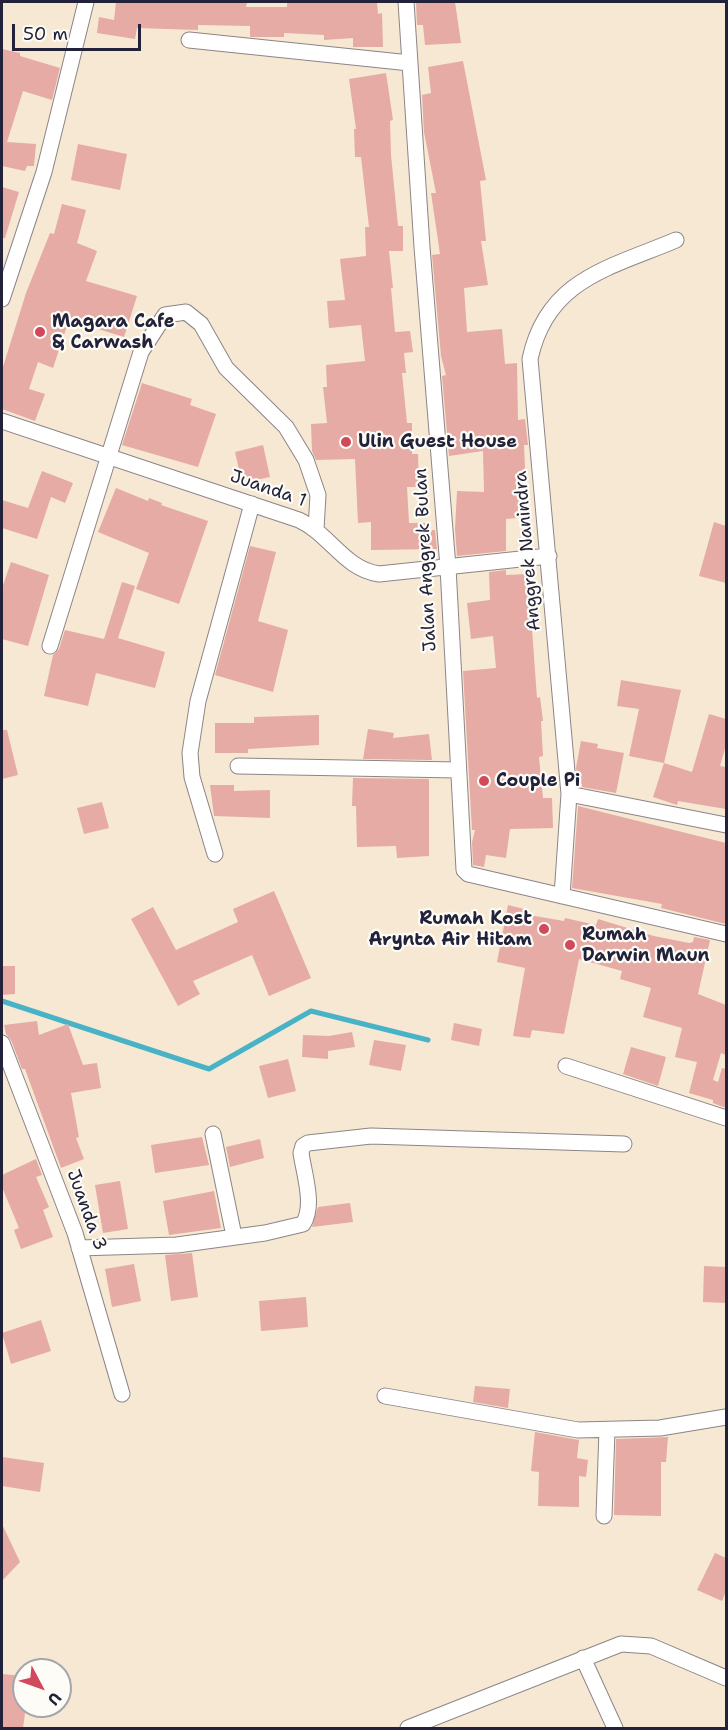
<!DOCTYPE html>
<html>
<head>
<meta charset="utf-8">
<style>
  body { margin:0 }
  #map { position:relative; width:728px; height:1730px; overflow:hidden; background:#f7e8d3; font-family:"Shantell Sans",sans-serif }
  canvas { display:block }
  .frame { position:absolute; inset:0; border:3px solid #22223b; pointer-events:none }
  .north { position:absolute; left:12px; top:1658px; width:60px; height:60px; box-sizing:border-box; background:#fdfcf7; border:2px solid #a5a5ac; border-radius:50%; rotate:131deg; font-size:16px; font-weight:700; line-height:24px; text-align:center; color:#22223b }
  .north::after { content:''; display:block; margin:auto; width:21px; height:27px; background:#d1495b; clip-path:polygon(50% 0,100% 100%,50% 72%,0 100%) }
  .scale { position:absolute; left:12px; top:24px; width:129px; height:27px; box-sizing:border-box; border:3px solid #22223b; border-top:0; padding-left:8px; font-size:18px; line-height:21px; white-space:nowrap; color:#22223b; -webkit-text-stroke:4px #fdfcf7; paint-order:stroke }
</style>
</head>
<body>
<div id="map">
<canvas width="728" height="1730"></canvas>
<div class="frame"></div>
<div class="north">U</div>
<div class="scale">50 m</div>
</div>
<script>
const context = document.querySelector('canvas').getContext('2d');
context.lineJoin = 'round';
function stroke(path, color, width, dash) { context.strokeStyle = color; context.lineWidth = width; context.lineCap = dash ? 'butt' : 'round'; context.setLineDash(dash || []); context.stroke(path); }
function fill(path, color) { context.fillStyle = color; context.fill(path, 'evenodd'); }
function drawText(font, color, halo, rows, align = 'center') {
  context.font = font + ' "Shantell Sans",sans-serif'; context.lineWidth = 4.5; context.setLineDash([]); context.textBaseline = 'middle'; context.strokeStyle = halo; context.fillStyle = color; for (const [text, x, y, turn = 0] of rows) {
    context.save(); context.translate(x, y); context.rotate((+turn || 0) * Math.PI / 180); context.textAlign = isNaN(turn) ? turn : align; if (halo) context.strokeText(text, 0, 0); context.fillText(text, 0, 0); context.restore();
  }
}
stroke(new Path2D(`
  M 2,1001 L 209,1069 L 311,1011 L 428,1040`), '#48b2c7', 5);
fill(new Path2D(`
  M 116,2 L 247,3 L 246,7 L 287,7 L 287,2 L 377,2 L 378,14 L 382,13 L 383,47 L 353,47 L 353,38 L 324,40 L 324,35 L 284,33 L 284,37 L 250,37 L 250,26 L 198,25 L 198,30 L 137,28 L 135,39 L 97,33 L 99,17 L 114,20 Z
  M 416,2 L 455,2 L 461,43 L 425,45 L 423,25 L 417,25 Z
  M 2,49 L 20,53 L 20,56 L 60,68 L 52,100 L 23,91 L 7,142 L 36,144 L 34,166 L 27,166 L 25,171 L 2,166 Z
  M 463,61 L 486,180 L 480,181 L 486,241 L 481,241 L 488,285 L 464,288 L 467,332 L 502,329 L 505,364 L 517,363 L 518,420 L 525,419 L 528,445 L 524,445 L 527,517 L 506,519 L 506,551 L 457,556 L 455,529 L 457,491 L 484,492 L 483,451 L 449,456 L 442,376 L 446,375 L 441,356 L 432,255 L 440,254 L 431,193 L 436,193 L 424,132 L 422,95 L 431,93 L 428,67 Z
  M 386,73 L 393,120 L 390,121 L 391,155 L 398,226 L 403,226 L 403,251 L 389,251 L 393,288 L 391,288 L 395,332 L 410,331 L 413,352 L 404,353 L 406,373 L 402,373 L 407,423 L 412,423 L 412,454 L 418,454 L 419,487 L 407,487 L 409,523 L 427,523 L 427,530 L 435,530 L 437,549 L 371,550 L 371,522 L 358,523 L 355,459 L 316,460 L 312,451 L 311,424 L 327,423 L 323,387 L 327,387 L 326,365 L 365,361 L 361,325 L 329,328 L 327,301 L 345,300 L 340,259 L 366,256 L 365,227 L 369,227 L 361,157 L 355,157 L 354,129 L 356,129 L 349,79 Z
  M 78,144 L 127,154 L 120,190 L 71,180 Z
  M 2,187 L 19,192 L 5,238 L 2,238 Z
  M 62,204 L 86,210 L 77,243 L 97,251 L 86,281 L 137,296 L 124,337 L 69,320 L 53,368 L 38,362 L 29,389 L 45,394 L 35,421 L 2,409 L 2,370 L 26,293 L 50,233 L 54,234 Z
  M 142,383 L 192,399 L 190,405 L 216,414 L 198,467 L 122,445 Z
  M 263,445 L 270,477 L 242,483 L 235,452 Z
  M 42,471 L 73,483 L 65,503 L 51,497 L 37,539 L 2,528 L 2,500 L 28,508 Z
  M 116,488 L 148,501 L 149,498 L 162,503 L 161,505 L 208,521 L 179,604 L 136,589 L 149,553 L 98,532 Z
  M 714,522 L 726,526 L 726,583 L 699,576 Z
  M 250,546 L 276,552 L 258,621 L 288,630 L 273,692 L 215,675 Z
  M 11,562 L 49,575 L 28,646 L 2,639 L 2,588 Z
  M 506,570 L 506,575 L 528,574 L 537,698 L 540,697 L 543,721 L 541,721 L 543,756 L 539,757 L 543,798 L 552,798 L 553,828 L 510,829 L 506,858 L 486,855 L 484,867 L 473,865 L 472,842 L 475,830 L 472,830 L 463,671 L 496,668 L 493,636 L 471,639 L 467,603 L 490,600 L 489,572 Z
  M 122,582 L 135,586 L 118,638 L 165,652 L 155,688 L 96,673 L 88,706 L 44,696 L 53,655 L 59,649 L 65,630 L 104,639 Z
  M 621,680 L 681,690 L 664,763 L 629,756 L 639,709 L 617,706 Z
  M 709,714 L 726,719 L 726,745 L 720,766 L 726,767 L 726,809 L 678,801 L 677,805 L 653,797 L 664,763 L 692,772 Z
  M 319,715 L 319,745 L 248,749 L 248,753 L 215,753 L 215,723 L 254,723 L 254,717 Z
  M 368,729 L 394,733 L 393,738 L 429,734 L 432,760 L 363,759 Z
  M 2,730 L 7,730 L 18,775 L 2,779 Z
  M 581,741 L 598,744 L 597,748 L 624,753 L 616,793 L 582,787 L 582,784 L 578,783 L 576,768 Z
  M 353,778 L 429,779 L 429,856 L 397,858 L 396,846 L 357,847 L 356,806 L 352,806 Z
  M 210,785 L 234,785 L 234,791 L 270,790 L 270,818 L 214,816 Z
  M 102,802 L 109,828 L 84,834 L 77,808 Z
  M 578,806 L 726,843 L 726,924 L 661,908 L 662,904 L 572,888 Z
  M 274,891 L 311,978 L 269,996 L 252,955 L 193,981 L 200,994 L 178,1006 L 131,919 L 153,907 L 176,950 L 238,922 L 233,909 Z
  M 508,905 L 524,909 L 523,914 L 564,921 L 565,918 L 596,925 L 598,919 L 654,936 L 689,943 L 693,942 L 694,937 L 710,940 L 698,994 L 726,1005 L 726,1055 L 721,1053 L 713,1080 L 718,1082 L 722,1068 L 726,1069 L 726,1108 L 713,1103 L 713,1100 L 689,1093 L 697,1062 L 675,1057 L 682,1028 L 643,1017 L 651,988 L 620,979 L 622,971 L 579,959 L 564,1034 L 532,1030 L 530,1038 L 513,1036 L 525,968 L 497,962 Z
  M 2,966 L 15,966 L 15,994 L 2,995 Z
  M 37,1021 L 39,1035 L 68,1024 L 83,1065 L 97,1063 L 101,1088 L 71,1093 L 79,1137 L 76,1138 L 84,1159 L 61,1168 L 25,1069 L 22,1069 L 11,1040 L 6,1034 L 4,1025 Z
  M 454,1023 L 482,1029 L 479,1046 L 451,1040 Z
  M 352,1032 L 355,1047 L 328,1051 L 328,1059 L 302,1057 L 303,1035 L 329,1036 Z
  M 374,1040 L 406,1045 L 401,1071 L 369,1065 Z
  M 631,1047 L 666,1057 L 658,1086 L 623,1074 Z
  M 288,1059 L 296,1091 L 268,1098 L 259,1066 Z
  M 202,1137 L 209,1165 L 155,1173 L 151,1145 Z
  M 260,1139 L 264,1158 L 230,1167 L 226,1147 Z
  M 36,1159 L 42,1175 L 36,1177 L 49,1207 L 43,1210 L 53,1237 L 21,1249 L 14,1230 L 19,1228 L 2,1187 L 2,1175 Z
  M 120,1181 L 128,1229 L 103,1233 L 95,1185 Z
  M 214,1191 L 221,1228 L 169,1235 L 163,1201 Z
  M 350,1203 L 353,1222 L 312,1227 L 318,1207 Z
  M 192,1253 L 198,1297 L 171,1301 L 165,1255 Z
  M 134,1264 L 141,1301 L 112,1307 L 105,1269 Z
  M 704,1266 L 726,1267 L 726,1303 L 703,1302 Z
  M 306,1297 L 308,1327 L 261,1331 L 259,1301 Z
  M 41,1320 L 51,1351 L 11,1364 L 2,1333 Z
  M 475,1386 L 510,1389 L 508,1408 L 473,1402 Z
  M 535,1432 L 579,1440 L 577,1458 L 588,1460 L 586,1477 L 579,1476 L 579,1507 L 538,1506 L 539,1472 L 531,1471 Z
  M 668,1437 L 666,1462 L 661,1462 L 661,1516 L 614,1515 L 616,1439 Z
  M 2,1457 L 44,1463 L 40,1492 L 2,1486 Z
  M 2,1524 L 20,1562 L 2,1581 Z
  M 715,1553 L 726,1558 L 726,1591 L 722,1601 L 697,1590 Z
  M 2,1674 L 24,1676 L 26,1706 L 23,1728 L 2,1728 Z`), '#e5aba4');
const minor = new Path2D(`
  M 406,2 L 422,247 L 448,567 L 464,870 L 468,874 L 726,934
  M 189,40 L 410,63
  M 2,299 L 44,172 L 86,2
  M 2,421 L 299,520 C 330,534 344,569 379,574 L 549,556
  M 50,646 L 141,352 L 165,315 L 186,312 L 201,324 L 226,368 L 286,427 L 306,460 L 318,495 L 316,529
  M 238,766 L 457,770
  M 569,794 L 726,825
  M 215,854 L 192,777 L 190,753 L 198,701 L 252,504
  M 562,896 L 569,794 L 530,359 C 547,279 610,268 676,240
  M 2,1043 L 75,1233 L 122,1394
  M 566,1066 L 726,1118
  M 213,1134 L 234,1236
  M 79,1248 L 177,1245 L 265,1233 L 303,1224 C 315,1206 304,1174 301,1153 L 303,1146 L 308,1143 L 371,1136 L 624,1144
  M 385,1396 L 578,1430 L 660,1428 L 726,1417
  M 604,1516 L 607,1430
  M 583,1658 L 615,1728
  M 408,1728 L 621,1644 L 651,1646 L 726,1678`);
stroke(minor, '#8c8587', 17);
stroke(minor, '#fff', 15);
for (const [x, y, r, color] of [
  [40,332,6,"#d1495b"],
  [346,442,6,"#d1495b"],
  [484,781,6,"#d1495b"],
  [544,929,6,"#d1495b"],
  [570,945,6,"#d1495b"]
]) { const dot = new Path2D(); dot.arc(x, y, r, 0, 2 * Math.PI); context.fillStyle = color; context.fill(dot); stroke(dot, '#fdfcf7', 2); }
drawText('bold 18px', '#22223b', '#fdfcf7', [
  ["Magara Cafe",52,322],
  ["& Carwash",52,343],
  ["Ulin Guest House",358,442],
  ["Couple Pi",496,781],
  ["Rumah Kost",532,919,"right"],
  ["Arynta Air Hitam",532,940,"right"],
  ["Rumah",582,935],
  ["Darwin Maun",582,956]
], 'left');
drawText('18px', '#22223b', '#fdfcf7', [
  ["Juanda 1",268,489,19],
  ["Anggrek Nanindra",528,551,-95],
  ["Jalan Anggrek Bulan",426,560,-93],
  ["Juanda 3",86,1210,70]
]);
</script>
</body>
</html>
